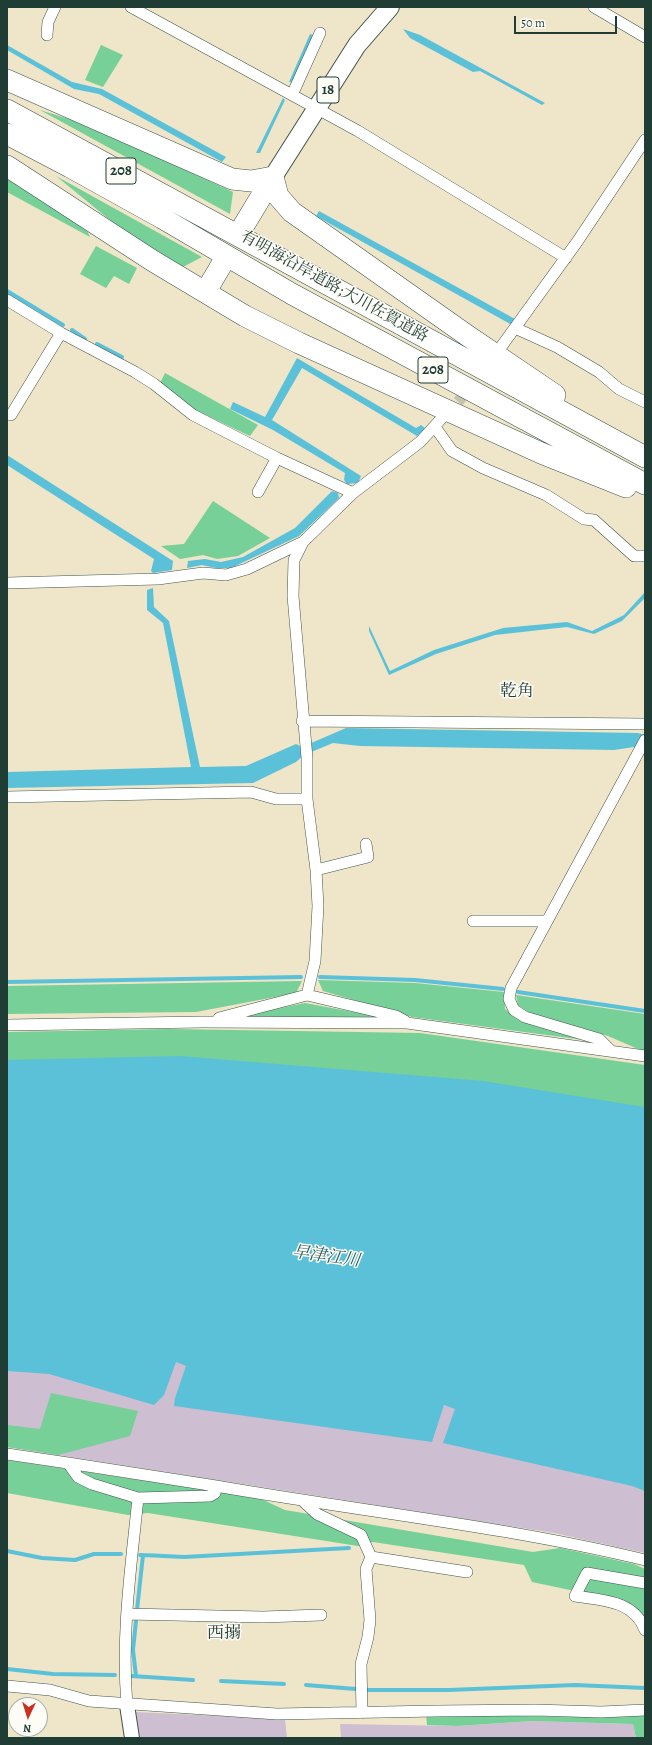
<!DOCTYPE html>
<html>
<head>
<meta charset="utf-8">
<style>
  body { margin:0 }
  #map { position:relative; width:652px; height:1745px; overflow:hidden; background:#efe5c9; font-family:Alegreya,serif }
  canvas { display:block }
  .frame { position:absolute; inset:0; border:8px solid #1f3d34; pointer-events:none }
  .north { position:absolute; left:8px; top:1697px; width:40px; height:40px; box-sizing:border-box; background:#fdfcf7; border:1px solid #a4b0a9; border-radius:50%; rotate:184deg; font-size:11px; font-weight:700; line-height:16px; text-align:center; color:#1f3d34 }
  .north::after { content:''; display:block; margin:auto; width:14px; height:18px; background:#c8321e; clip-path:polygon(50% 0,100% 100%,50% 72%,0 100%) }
  .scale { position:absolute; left:514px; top:16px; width:103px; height:18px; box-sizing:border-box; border:2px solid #1f3d34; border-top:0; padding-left:5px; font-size:12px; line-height:14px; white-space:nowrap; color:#1f3d34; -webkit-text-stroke:3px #fdfcf7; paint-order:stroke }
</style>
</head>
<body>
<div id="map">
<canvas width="652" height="1745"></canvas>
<div class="frame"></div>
<div class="north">N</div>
<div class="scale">50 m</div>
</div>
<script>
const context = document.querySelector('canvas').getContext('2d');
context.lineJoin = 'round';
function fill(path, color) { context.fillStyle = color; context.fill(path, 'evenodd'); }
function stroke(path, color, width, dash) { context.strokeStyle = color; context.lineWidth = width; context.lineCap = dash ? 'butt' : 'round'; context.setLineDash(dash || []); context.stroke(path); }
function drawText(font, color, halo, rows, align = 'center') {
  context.font = font + ' Alegreya,"Noto Serif JP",serif'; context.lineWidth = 3; context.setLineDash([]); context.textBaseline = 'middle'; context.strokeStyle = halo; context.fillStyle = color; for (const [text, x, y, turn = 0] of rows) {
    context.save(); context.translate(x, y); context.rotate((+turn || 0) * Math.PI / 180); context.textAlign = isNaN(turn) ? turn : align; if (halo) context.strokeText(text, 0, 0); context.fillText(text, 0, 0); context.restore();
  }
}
fill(new Path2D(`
  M 7,1248 L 645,1324 L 645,1553 L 554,1533 L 7,1447 Z
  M 135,1712 L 285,1719 L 287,1738 L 140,1738 Z
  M 532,1721 L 633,1724 L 636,1738 L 341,1738 L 340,1724 L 457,1726 Z`), '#cebed1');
fill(new Path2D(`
  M 101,45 L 123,55 L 103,87 L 85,80 Z
  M 40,110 L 88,125 L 233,192 L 230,214 Z
  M 7,175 L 86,228 L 90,237 L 7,192 Z
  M 56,176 L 202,257 L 183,267 L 132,238 Z
  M 96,246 L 137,268 L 129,284 L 114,276 L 106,288 L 80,274 Z
  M 165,373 L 258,425 L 250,436 L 193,409 L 160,383 Z
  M 213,501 L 270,538 L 238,556 L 217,559 L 203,555 L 180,559 L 161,546 L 184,544 Z
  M 318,980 L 415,983 L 504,992 L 505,1009 L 519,1020 L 584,1040 L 412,1017 L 323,991 Z
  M 302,981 L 296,993 L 196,1012 L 7,1014 L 7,986 Z
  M 516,995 L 645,1014 L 645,1052 L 608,1036 L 531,1014 L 518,1005 Z
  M 305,1003 L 380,1017 L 236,1017 Z
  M 169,1029 L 420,1033 L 645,1065 L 645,1122 L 7,1070 L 7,1032 Z
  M 51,1393 L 138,1411 L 130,1436 L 58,1455 L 7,1447 L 7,1425 L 40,1429 Z
  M 7,1460 L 259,1498 L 285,1510 L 533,1552 L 560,1548 L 634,1564 L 645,1569 L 645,1621 L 643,1616 L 627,1602 L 532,1582 L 524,1565 L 373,1542 L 358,1546 L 148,1513 L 128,1515 L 7,1493 Z
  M 426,1715 L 607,1717 L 645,1715 L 645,1738 L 636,1738 L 633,1724 L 532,1721 L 457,1726 L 427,1725 Z`), '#76d097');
fill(new Path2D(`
  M 403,29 L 420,35 L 545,103 L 542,105 L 480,71 L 473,72 L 410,38 Z
  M 310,34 L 315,36 L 294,83 L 289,82 Z
  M 7,45 L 72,82 L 102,89 L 226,157 L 222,162 L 99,94 L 74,89 L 7,50 Z
  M 283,98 L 285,100 L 260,153 L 256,153 Z
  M 319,211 L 515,319 L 512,325 L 316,216 Z
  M 297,358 L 416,428 L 421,425 L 426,429 L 417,436 L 302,368 L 272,420 L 361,476 L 358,483 L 347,484 L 344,480 L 345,473 L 273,430 L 230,409 L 233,402 L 265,417 Z
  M 7,455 L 173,561 L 172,570 L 153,573 L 151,571 L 154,559 L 7,465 Z
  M 332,491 L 338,493 L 339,498 L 299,536 L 231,568 L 216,568 L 202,565 L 187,568 L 188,561 L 205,559 L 221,562 L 243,557 L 295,528 Z
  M 153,588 L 154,607 L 169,621 L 200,767 L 246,766 L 296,744 L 302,747 L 346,728 L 638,733 L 645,735 L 645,750 L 634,747 L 614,750 L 360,746 L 333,743 L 304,755 L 296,762 L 253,783 L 7,788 L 7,772 L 191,767 L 163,623 L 147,610 L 147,590 Z
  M 645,592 L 645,598 L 622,621 L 594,634 L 567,627 L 495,635 L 436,654 L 389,675 L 369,631 L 369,626 L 390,671 L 434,650 L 503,628 L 567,622 L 592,631 L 624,615 Z
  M 180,1056 L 483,1081 L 645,1107 L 645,1491 L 632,1486 L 443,1443 L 455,1409 L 444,1405 L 432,1442 L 174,1406 L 175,1398 L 186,1366 L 176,1362 L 164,1395 L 154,1405 L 49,1374 L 7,1371 L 7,1060 Z`), '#5bc1d8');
stroke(new Path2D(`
  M 7,291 L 63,325
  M 72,330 L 85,339
  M 97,344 L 122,357
  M 320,977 L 415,980 L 503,989
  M 7,982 L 301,977
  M 518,992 L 645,1011
  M 7,1551 L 42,1558 L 75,1560 L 94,1554 L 121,1554
  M 143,1555 L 184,1557 L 349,1548
  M 137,1610 L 143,1555 L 140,1555
  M 136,1621 L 133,1650 L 136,1676
  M 7,1669 L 53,1674 L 115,1675
  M 132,1676 L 193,1680
  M 221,1681 L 284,1684
  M 306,1685 L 368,1690 L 449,1690 L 575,1685 L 645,1688`), '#5bc1d8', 4);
stroke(new Path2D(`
  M 447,414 L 472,386 L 486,367`), '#c5c3ab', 11, [11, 5.5]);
const minor = new Path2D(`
  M 131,7 L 358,131 L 566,258
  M 594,7 L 645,37
  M 47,35 L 48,22 L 55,7
  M 292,95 L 320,33
  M 7,300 L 61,333 L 135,372 L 154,384 L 193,415 L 277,458 L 353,493
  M 515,328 L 557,347 L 599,372 L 619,389 L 645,402
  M 501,347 L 577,242 L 645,140
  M 11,415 L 61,333
  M 435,427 L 452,451 L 483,468 L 546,495 L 584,519 L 594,520 L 634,556 L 645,556
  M 258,492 L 277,458
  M 7,583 L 158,579 L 203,573 L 226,575 L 247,569 L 303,542
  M 302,721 L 645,724
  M 7,797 L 251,792 L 276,799 L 307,799
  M 316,870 L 368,857 L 366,844
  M 473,921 L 547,921
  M 307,995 L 315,961 L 318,906 L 316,870 L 307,799 L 307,758 L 293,596 L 294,560 L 303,542 L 353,493 L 420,442 L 442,418
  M 219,1018 L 307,995 L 396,1016 L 405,1021
  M 7,1025 L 203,1022 L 407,1023 L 645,1056
  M 611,1051 L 599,1039 L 525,1017 L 514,1010 L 509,999 L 511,988 L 645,740
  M 7,1454 L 68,1463 L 78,1477 L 92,1484 L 138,1498 L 210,1496 L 215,1493 L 216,1486 C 359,1511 504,1526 645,1560
  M 68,1463 L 216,1486
  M 304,1502 L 317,1514 L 361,1535 L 371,1557 L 366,1569 L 370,1620 L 368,1637 L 361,1664 L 362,1713
  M 371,1557 L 467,1572
  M 645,1583 L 587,1573 L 575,1596 C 601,1600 634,1600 645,1630
  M 127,1614 L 263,1617 L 321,1615
  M 7,1686 L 50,1690 L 89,1701 L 277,1714 L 437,1711 L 535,1710 L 601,1712 L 645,1710
  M 127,1705 C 121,1635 131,1567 138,1498`);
const tertiary = new Path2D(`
  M 127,1705 L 132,1738`);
const primary = new Path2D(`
  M 273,177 L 357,45 L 390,7`);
const motorway = new Path2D(`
  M 7,80 L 232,179 L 251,181 L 273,177
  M 7,110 L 645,457
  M 7,134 L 70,167 L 162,218 L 292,294 L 645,484
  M 7,166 L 153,261 L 245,316 L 299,343 L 541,453 L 626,487
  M 273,177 L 278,196 L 292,212 L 468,336 L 555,395
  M 244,225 L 273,177
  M 206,291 L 222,264`);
stroke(minor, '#3e564a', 12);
stroke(tertiary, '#3e564a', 16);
stroke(primary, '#3e564a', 20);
stroke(motorway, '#3e564a', 22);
stroke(minor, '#fff', 11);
stroke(tertiary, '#fff', 14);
stroke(primary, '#fff', 18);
stroke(motorway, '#fff', 21);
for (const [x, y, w] of [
  [328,90,22],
  [121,171,30],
  [433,370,30]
]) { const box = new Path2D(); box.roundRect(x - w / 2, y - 13, w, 26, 3); context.fillStyle = '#fdfcf7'; context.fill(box); stroke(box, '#1f3d34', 1); }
drawText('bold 15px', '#1f3d34', null, [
  ["18",328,90],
  ["208",121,171],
  ["208",433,370]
]);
drawText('16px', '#1f3d34', '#fdfcf7', [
  ["有明海沿岸道路;大川佐賀道路",334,287,29]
]);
drawText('17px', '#1f3d34', '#fdfcf7', [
  ["乾角",517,692],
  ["西搦",224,1634]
]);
drawText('italic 17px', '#2e5e5d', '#fdfcf7', [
  ["早津江川",326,1257,8]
]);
</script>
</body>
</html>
